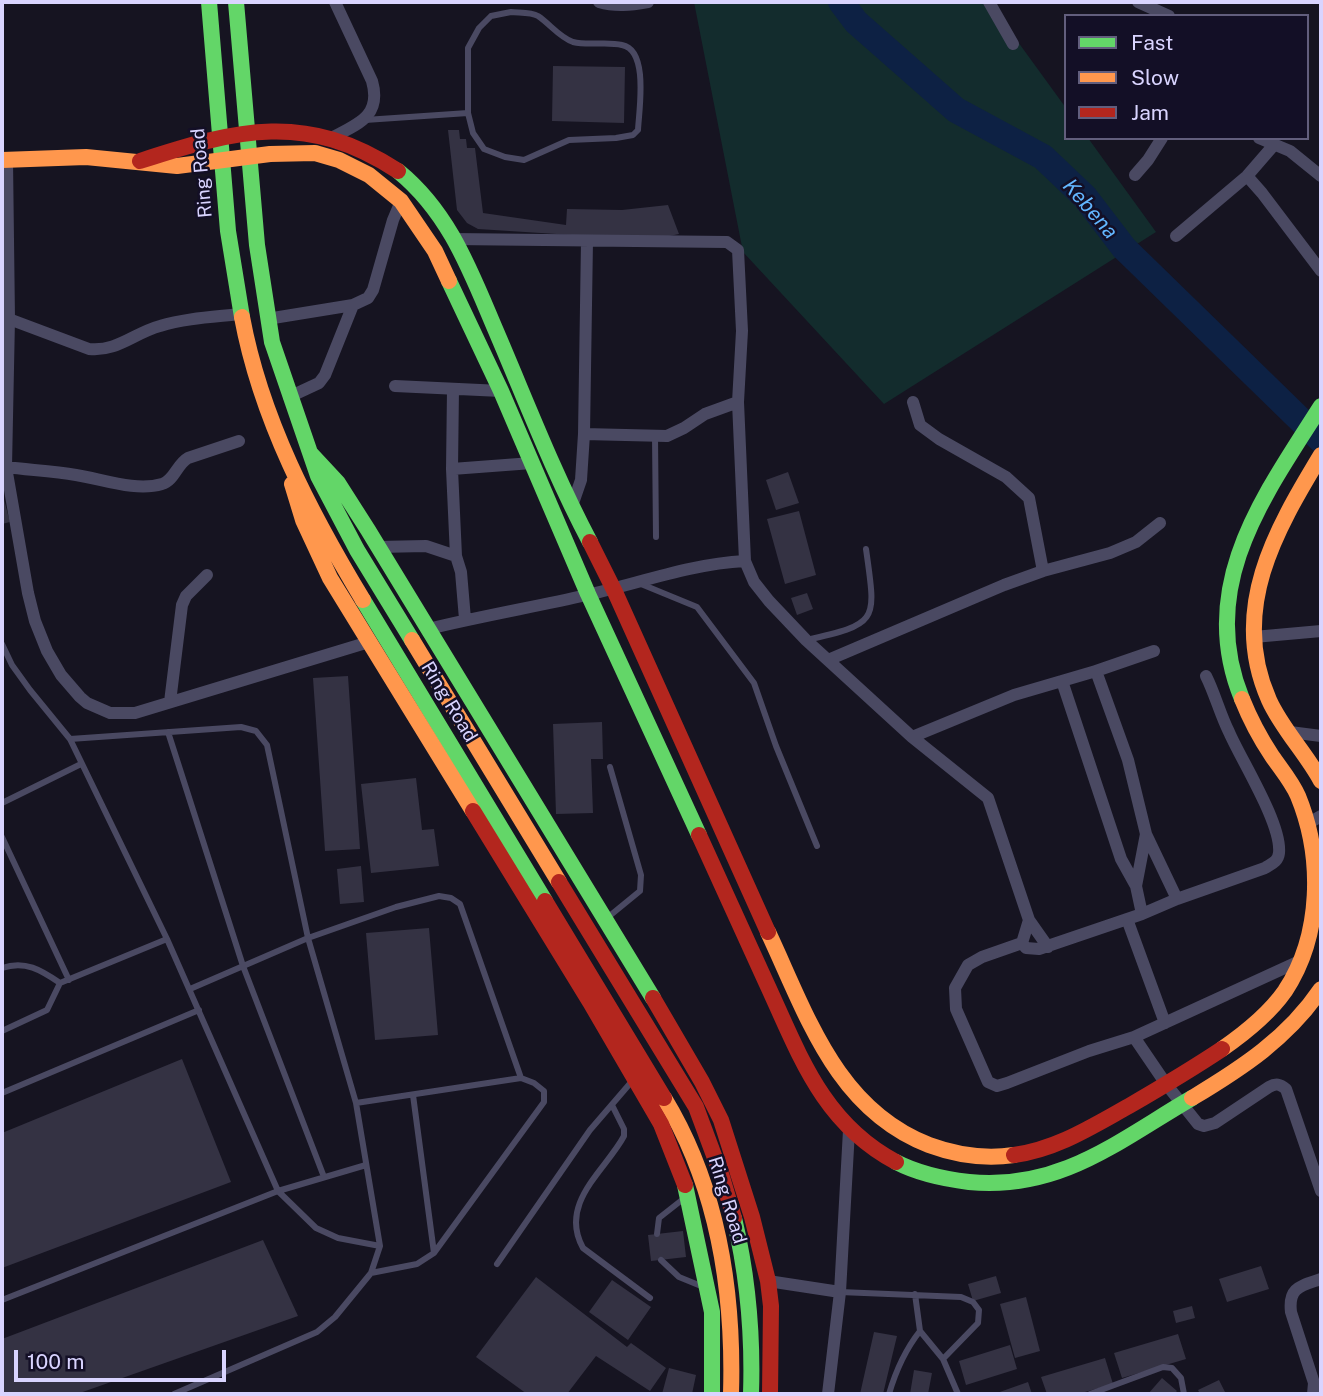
<!DOCTYPE html>
<html>
<head>
<meta charset="utf-8">
<style>
  body { margin:0 }
  #map { position:relative; width:1323px; height:1396px; overflow:hidden; background:#161421; font-family:"Public Sans",sans-serif }
  canvas { display:block }
  .frame { position:absolute; inset:0; border:4px solid #d9d4ff; pointer-events:none }
  .legend { position:absolute; left:1064px; top:14px; width:245px; height:126px; box-sizing:border-box; background:#130f26; border:2px solid #625e7d; margin:0; padding:9px 12px; list-style:none; font-size:21px; color:#d9d4ff }
  .legend li { display:flex; align-items:center; gap:14px; height:35px }
  .legend b { width:35px; border:2px solid #625e7d }
  .scale { position:absolute; left:14px; top:1350px; width:212px; height:32px; box-sizing:border-box; border:4px solid #d9d4ff; border-top:0; padding-left:9px; font-size:21px; line-height:24px; white-space:nowrap; color:#d9d4ff; -webkit-text-stroke:5px #130f26; paint-order:stroke }
</style>
</head>
<body>
<div id="map">
<canvas width="1323" height="1396"></canvas>
<div class="frame"></div>
<ul class="legend">
<li><b style="height:9px;background:#63d668"></b>Fast</li>
<li><b style="height:9px;background:#ff974d"></b>Slow</li>
<li><b style="height:9px;background:#b3261e"></b>Jam</li>
</ul>
<div class="scale">100 m</div>
</div>
<script>
const context = document.querySelector('canvas').getContext('2d');
context.lineJoin = 'round';
function fill(path, color) { context.fillStyle = color; context.fill(path, 'evenodd'); }
function stroke(path, color, width, dash) { context.strokeStyle = color; context.lineWidth = width; context.lineCap = dash ? 'butt' : 'round'; context.setLineDash(dash || []); context.stroke(path); }
function drawText(font, color, halo, rows, align = 'center') {
  context.font = font + ' "Public Sans",sans-serif'; context.lineWidth = 5; context.setLineDash([]); context.textBaseline = 'middle'; context.strokeStyle = halo; context.fillStyle = color; for (const [text, x, y, turn = 0] of rows) {
    context.save(); context.translate(x, y); context.rotate((+turn || 0) * Math.PI / 180); context.textAlign = isNaN(turn) ? turn : align; if (halo) context.strokeText(text, 0, 0); context.fillText(text, 0, 0); context.restore();
  }
}
fill(new Path2D(`
  M 694,2 L 989,2 L 1066,108 L 1066,138 L 1088,138 L 1156,232 L 884,404 L 743,252 Z`), '#132c2d');
stroke(new Path2D(`
  M 841,2 L 856,22 L 956,110 L 1043,157 L 1085,197 L 1124,248 L 1321,440`), '#0d2144', 26);
fill(new Path2D(`
  M 553,66 L 625,67 L 624,123 L 552,121 Z
  M 448,130 L 459,130 L 460,139 L 466,139 L 467,148 L 475,148 L 483,213 L 566,225 L 567,209 L 622,210 L 668,205 L 679,234 L 650,240 L 478,229 L 467,223 L 457,210 Z
  M 788,472 L 799,503 L 776,510 L 766,480 Z
  M 2,492 L 10,522 L 2,524 Z
  M 799,511 L 816,575 L 785,584 L 767,519 Z
  M 807,593 L 813,609 L 797,615 L 791,598 Z
  M 348,676 L 360,849 L 325,851 L 313,678 Z
  M 602,722 L 603,759 L 591,759 L 593,813 L 556,814 L 553,724 Z
  M 416,778 L 422,830 L 434,829 L 439,866 L 371,873 L 361,784 Z
  M 361,866 L 364,902 L 340,904 L 337,869 Z
  M 429,928 L 438,1035 L 375,1040 L 366,933 Z
  M 182,1059 L 231,1182 L 2,1268 L 2,1133 Z
  M 683,1231 L 686,1257 L 651,1261 L 648,1235 Z
  M 263,1240 L 298,1316 L 77,1394 L 2,1394 L 2,1339 Z
  M 1261,1266 L 1269,1289 L 1227,1302 L 1219,1279 Z
  M 996,1276 L 1001,1293 L 973,1301 L 968,1284 Z
  M 536,1277 L 627,1347 L 631,1343 L 666,1368 L 650,1391 L 596,1356 L 567,1394 L 527,1394 L 476,1357 Z
  M 612,1280 L 651,1307 L 628,1340 L 589,1312 Z
  M 1026,1297 L 1040,1351 L 1015,1358 L 1000,1304 Z
  M 1192,1306 L 1195,1318 L 1176,1323 L 1173,1311 Z
  M 874,1332 L 897,1336 L 883,1394 L 860,1394 Z
  M 1178,1334 L 1186,1359 L 1122,1378 L 1114,1353 Z
  M 1010,1345 L 1017,1369 L 966,1385 L 959,1361 Z
  M 1105,1358 L 1113,1384 L 1078,1394 L 1047,1394 L 1041,1377 Z
  M 669,1368 L 696,1375 L 692,1394 L 662,1394 Z
  M 914,1370 L 932,1373 L 928,1394 L 910,1394 Z
  M 1162,1378 L 1177,1391 L 1174,1394 L 1148,1394 Z
  M 1219,1380 L 1226,1394 L 1200,1394 L 1198,1390 Z
  M 1028,1382 L 1032,1394 L 994,1394 Z`), '#343243');
stroke(new Path2D(`
  M 511,12 C 519,13 531,12 538,16 C 550,24 559,37 573,42 C 589,46 607,41 622,45 C 649,50 639,110 638,130 L 633,135 L 616,138 L 569,140 L 524,160 L 505,157 L 484,149 L 473,133 L 468,113 L 468,48 L 479,28 L 491,16 Z
  M 365,120 L 468,113
  M 655,436 L 656,537
  M 641,584 L 697,607 L 754,683 L 776,746 L 817,846
  M 806,640 C 880,624 876,621 866,549
  M 2,644 L 12,665 L 30,690 L 70,739 L 167,939 L 278,1191 L 316,1228 L 338,1238 L 380,1246
  M 168,732 L 243,966 L 324,1177
  M 70,739 L 241,727 L 256,731 L 267,745 L 308,938 L 356,1103 L 380,1246 L 371,1273 L 335,1317 L 317,1332 L 174,1394
  M 2,803 L 81,764
  M 2,837 L 69,980
  M 607,918 L 640,891 L 641,875 L 610,767
  M 2,968 C 25,960 41,970 60,983
  M 190,989 L 308,938 L 396,907 L 439,896 L 451,898 L 460,904 L 521,1078
  M 2,1031 L 47,1010 L 60,983 L 167,939
  M 2,1093 L 199,1010
  M 413,1095 L 434,1253
  M 356,1103 L 521,1078 L 534,1083 L 544,1091 L 544,1102 L 434,1253 L 417,1264 L 371,1273
  M 612,1105 L 624,1129 L 624,1136 C 606,1170 558,1203 583,1248 L 650,1298
  M 657,1234 L 659,1218 L 687,1196
  M 661,1260 L 679,1277 L 706,1288
  M 497,1264 L 590,1130 L 633,1080
  M 840,1292 L 961,1297 L 973,1302 L 979,1310 L 978,1323 L 943,1359
  M 915,1294 L 920,1331 L 943,1359 L 958,1394
  M 2,1300 L 278,1191 L 366,1165
  M 889,1394 C 896,1370 905,1350 920,1331
  M 1090,1394 L 1163,1367 L 1172,1368 L 1181,1378 L 1184,1394`), '#4a4962', 6);
stroke(new Path2D(`
  M 599,2 C 616,7 631,5 648,2
  M 989,2 L 1013,44
  M 1138,2 L 1169,16
  M 331,138 C 358,124 382,116 372,81 L 335,2
  M 1259,138 L 1290,151 L 1321,176
  M 7,160 L 9,319 L 6,467 L 28,593 L 35,621 L 47,651 L 61,675 L 80,697 L 87,703 L 110,713 L 135,713 L 369,642
  M 1135,175 L 1148,160 L 1162,138
  M 1247,176 L 1262,193 L 1321,271
  M 1176,236 L 1247,176 L 1273,146
  M 453,239 L 727,242 L 738,250 L 742,331 L 738,402 L 745,561 L 754,582 L 769,601 L 806,640 L 912,737 L 988,798 L 1029,920 L 1048,947
  M 9,319 L 89,349 C 117,352 134,333 160,326 C 186,318 214,317 241,314
  M 267,319 L 353,305 L 368,298 L 373,290 L 393,220 L 401,201
  M 395,386 L 501,391
  M 453,389 L 452,469 L 456,556 L 461,572 L 465,619
  M 289,397 L 319,383 L 325,375 L 353,305
  M 913,402 L 920,425 L 939,439 L 1006,477 L 1029,498 L 1043,571
  M 584,434 L 667,436 L 684,428 L 705,414 L 738,402
  M 6,467 C 29,470 53,471 76,475 C 102,479 136,492 162,484 C 174,481 177,464 188,458 L 239,441
  M 452,469 L 532,463
  M 572,506 L 581,480 L 584,434 L 587,241
  M 378,547 L 426,546 L 456,556
  M 428,629 C 481,616 534,607 587,595 C 640,583 690,564 745,561
  M 1254,637 L 1321,631
  M 828,660 L 1004,585 L 1043,571 L 1110,553 L 1136,542 L 1160,523
  M 1062,681 L 1121,859 L 1136,886
  M 170,702 L 182,605 L 186,596 L 207,575
  M 1290,732 L 1321,736
  M 912,737 L 1014,695 L 1096,671
  M 1309,823 L 1321,816
  M 1146,834 L 1177,899 L 1265,868 C 1271,864 1278,862 1279,853 C 1282,824 1241,760 1229,732 C 1220,714 1215,694 1206,676
  M 1142,914 L 1177,899
  M 1127,919 L 1165,1023
  M 1029,920 L 1022,943 L 1026,948 L 1039,949 L 1142,914 L 1136,886 L 1146,834 L 1128,760 L 1096,671 L 1154,651
  M 1022,943 L 982,957 L 968,965 L 955,988 L 956,1009 L 988,1082 L 997,1086 L 1007,1083 L 1089,1051 L 1134,1037
  M 1302,960 L 1134,1037 L 1166,1084 L 1198,1124 L 1204,1126 L 1215,1123 L 1269,1087 C 1276,1083 1280,1084 1286,1089 L 1321,1191
  M 768,1281 L 840,1292
  M 828,1394 L 840,1292 L 849,1130
  M 1313,1394 L 1314,1383 L 1291,1312 C 1288,1287 1301,1286 1321,1279`), '#4a4962', 12);
stroke(new Path2D(`
  M 209,2 L 228,231 L 242,317
  M 236,2 L 257,245 L 272,342 L 318,476 L 357,550 L 412,640
  M 398,171 C 452,215 472,276 499,338 C 528,406 555,476 590,542
  M 449,281 L 501,391 L 588,594 L 699,835
  M 311,454 L 338,483 L 368,530 L 653,998
  M 363,600 L 545,901
  M 1242,699 C 1196,587 1263,497 1321,406
  M 896,1162 C 919,1174 944,1179 969,1182 C 1060,1191 1118,1141 1192,1098
  M 685,1185 L 712,1312 L 712,1394
  M 734,1218 C 748,1277 753,1334 751,1394`), '#63d668', 16);
stroke(new Path2D(`
  M 2,160 L 86,157 L 177,166 L 270,154 L 315,153 L 339,160 L 369,175 L 401,201 L 435,251 L 449,281
  M 242,317 C 261,419 310,512 363,600
  M 1321,455 C 1275,531 1229,610 1269,700 C 1282,729 1306,753 1321,781
  M 292,484 L 303,520 L 330,578 L 473,811
  M 412,640 L 559,882
  M 768,932 C 807,1015 836,1109 929,1145 C 956,1155 986,1159 1014,1155
  M 1222,1049 C 1245,1033 1269,1014 1285,991 C 1322,935 1323,857 1298,796 C 1292,782 1281,769 1272,756 C 1260,738 1250,719 1242,699
  M 664,1098 C 718,1187 734,1293 731,1394
  M 1192,1098 C 1242,1068 1288,1038 1321,989`), '#ff974d', 16);
stroke(new Path2D(`
  M 140,161 C 238,129 306,111 398,171
  M 590,542 L 615,592 L 768,932
  M 473,811 L 590,1002 L 661,1124 L 685,1185
  M 699,835 C 721,883 743,932 765,980 C 799,1053 821,1122 896,1162
  M 559,882 L 696,1107 L 722,1177 L 734,1218
  M 545,901 L 664,1098
  M 653,998 L 702,1082 L 721,1120 L 752,1217 L 768,1281 L 771,1306 L 770,1394
  M 1014,1155 C 1057,1149 1091,1127 1129,1106 C 1160,1088 1192,1069 1222,1049`), '#b3261e', 16);
drawText('19px', '#d9d4ff', '#130f26', [
  ["Ring Road",202,173,-95],
  ["Ring Road",449,702,59],
  ["Ring Road",727,1200,73]
]);
drawText('italic 21px', '#62b6ff', '#130f26', [
  ["Kebena",1090,209,49]
]);
</script>
</body>
</html>
